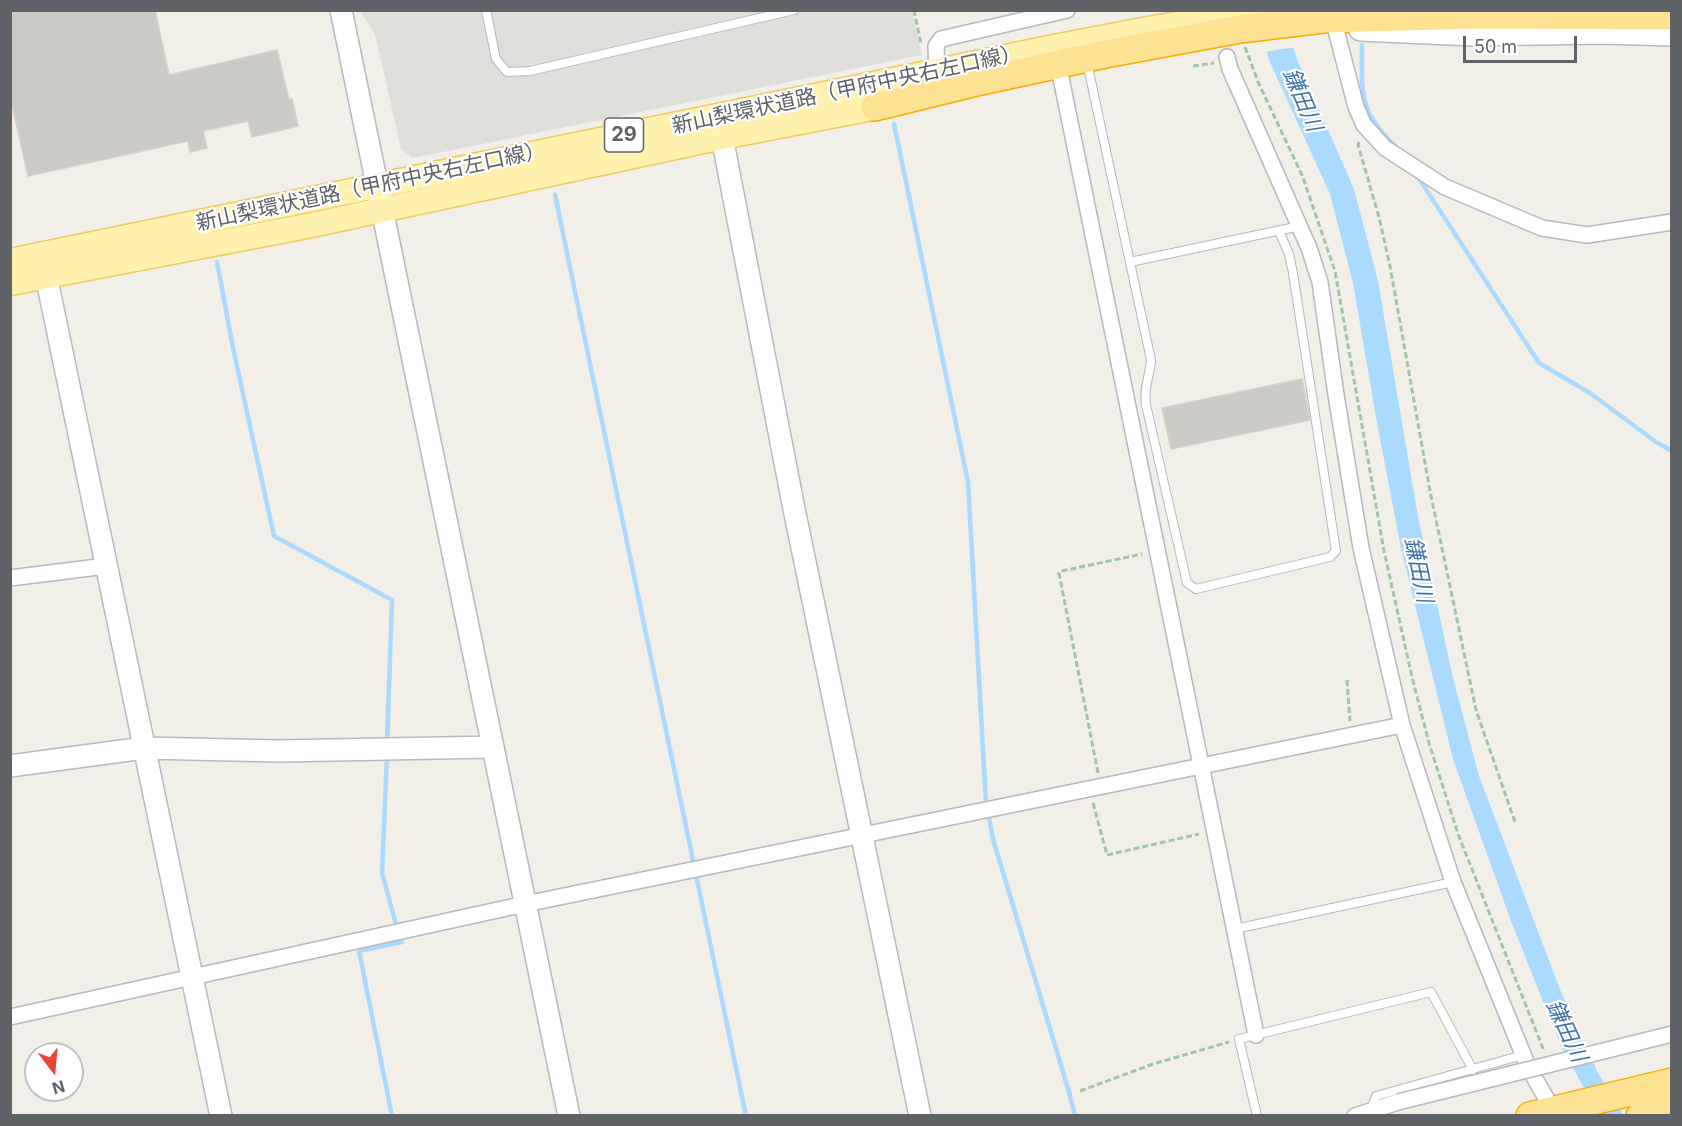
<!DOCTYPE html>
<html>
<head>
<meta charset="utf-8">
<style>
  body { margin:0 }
  #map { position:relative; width:1682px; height:1126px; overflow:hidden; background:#f1efe8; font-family:Inter,sans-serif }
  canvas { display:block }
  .frame { position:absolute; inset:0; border:12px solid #5f6368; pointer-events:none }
  .north { position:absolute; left:24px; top:1042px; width:60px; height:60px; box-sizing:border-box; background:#fff; border:2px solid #bfc1c3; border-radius:50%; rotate:164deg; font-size:16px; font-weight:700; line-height:24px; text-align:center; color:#5f6368 }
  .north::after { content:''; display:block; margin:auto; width:21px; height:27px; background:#ea4335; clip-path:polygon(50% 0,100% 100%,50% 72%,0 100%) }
  .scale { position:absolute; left:1463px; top:36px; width:114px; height:27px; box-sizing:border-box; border:3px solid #5f6368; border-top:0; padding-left:8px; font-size:18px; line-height:21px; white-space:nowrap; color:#5f6368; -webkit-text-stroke:4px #fff; paint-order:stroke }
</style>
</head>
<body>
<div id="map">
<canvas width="1682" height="1126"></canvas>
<div class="frame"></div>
<div class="north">N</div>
<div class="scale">50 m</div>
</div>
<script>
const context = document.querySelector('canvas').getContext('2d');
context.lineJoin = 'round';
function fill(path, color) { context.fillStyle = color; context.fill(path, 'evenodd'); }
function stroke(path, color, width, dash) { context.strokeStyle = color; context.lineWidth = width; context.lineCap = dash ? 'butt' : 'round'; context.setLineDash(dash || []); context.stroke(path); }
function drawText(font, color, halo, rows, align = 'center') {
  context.font = font + ' Inter,"Noto Sans JP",sans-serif'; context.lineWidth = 4.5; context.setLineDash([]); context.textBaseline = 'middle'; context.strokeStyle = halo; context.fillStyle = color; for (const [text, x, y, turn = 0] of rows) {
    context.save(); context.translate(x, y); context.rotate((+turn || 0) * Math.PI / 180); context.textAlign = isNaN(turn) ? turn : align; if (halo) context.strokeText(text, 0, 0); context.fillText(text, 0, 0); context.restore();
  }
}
fill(new Path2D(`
  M 360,11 L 912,11 L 922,55 L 413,158 L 401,149 L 375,34 Z`), '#e0deda');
fill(new Path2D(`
  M 1255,11 L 1282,11 L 1297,59 L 1354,189 L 1378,281 L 1418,517 L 1453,678 L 1479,776 L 1561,992 L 1598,1073 L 1623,1115 L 1599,1115 L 1563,1050 L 1542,999 L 1511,921 L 1453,759 L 1401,548 L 1377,423 L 1353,283 L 1330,194 L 1269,60 Z`), '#aadaff');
fill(new Path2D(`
  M 1252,10 L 1285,10 L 1296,47 L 1264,52 Z`), '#f1efe8');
stroke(new Path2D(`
  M 1362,45 C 1362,93 1358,111 1395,146
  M 894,124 L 968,482 L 986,804
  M 1418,177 L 1539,363 L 1590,393 L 1656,442 L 1672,451
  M 555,195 L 746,1116
  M 217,262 L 233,348 L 274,536 L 392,600 L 387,744
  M 387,755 L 382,873 L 397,928
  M 989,817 L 993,839 L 1069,1092 L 1075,1116
  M 392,1116 L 359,951 L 402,942`), '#aadaff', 4.5);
const building = new Path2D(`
  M 10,10 L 155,10 L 169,75 L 277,50 L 289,100 L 292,99 L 298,126 L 252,137 L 248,121 L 203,131 L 207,148 L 190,152 L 188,141 L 28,176 L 10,96 Z
  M 1302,379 L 1310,420 L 1171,449 L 1162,408 Z`);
fill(building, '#cccac5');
stroke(building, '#d6d1c6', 1.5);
const lane = new Path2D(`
  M 486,10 L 496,59 L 507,72 L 530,71 L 794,10
  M 1088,67 L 1151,360 C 1150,375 1143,390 1146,405 L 1187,583 L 1196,589 L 1330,557 L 1336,551 L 1293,273 L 1289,254 L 1279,231
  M 1130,262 L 1300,226
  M 1235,929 L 1453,882
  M 1371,1110 L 1376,1096 L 1523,1055
  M 1257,1116 L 1239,1039 L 1431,992 L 1473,1070`);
const street = new Path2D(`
  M 1336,30 L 1356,107 L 1364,125 L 1385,148 L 1445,187 L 1542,228 L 1587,235 L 1672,222
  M 1227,57 L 1230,69 L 1309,248 L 1320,282 L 1336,395 L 1361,548 L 1402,725 L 1453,882 L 1527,1064
  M 937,72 L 936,46 L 941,39 L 1067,10
  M 1060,73 L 1256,1035
  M 10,578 L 106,566
  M 10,1017 L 525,904 L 1402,725
  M 1534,1077 L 1546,1098
  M 1355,1116 L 1398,1102`);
const secondary = new Path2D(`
  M 341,10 L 569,1116
  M 1360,30 L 1473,35 L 1603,33 L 1672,35
  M 722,137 L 794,509 L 920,1116
  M 43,261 L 221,1116
  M 10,766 L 144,748 L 279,751 L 493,747`);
const primary = new Path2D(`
  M 10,261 L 1054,47 L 1148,29 L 1262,10
  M 10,283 L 307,226 L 722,137 L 893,104`);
const highway = new Path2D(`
  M 875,107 L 981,81 L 1105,54 L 1240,29 L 1323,19 L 1480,15 L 1672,16
  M 1530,1116 L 1672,1082
  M 1640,1116 L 1672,1108`);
stroke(lane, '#b5b8bc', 10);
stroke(street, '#b5b8bc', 18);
stroke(secondary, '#b6babf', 24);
stroke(primary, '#f2c960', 27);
stroke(highway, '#f9ab00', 30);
stroke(new Path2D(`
  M 914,10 L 921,44
  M 1245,47 L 1259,84 L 1302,175 L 1335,271 L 1384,551 L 1412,677 L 1429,743 L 1458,834 L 1544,1051
  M 1193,66 L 1214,63
  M 1359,142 L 1358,145 L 1379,217 L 1390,266 L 1430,491 L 1476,710 L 1515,822
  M 1347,680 L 1350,721
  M 1098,773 L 1059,573 L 1062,571 L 1142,554
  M 1093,803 L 1107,855 L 1199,834
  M 1080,1091 L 1153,1064 L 1229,1042`), '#9cc7a9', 3, [6, 3]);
stroke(lane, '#fff', 8);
stroke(street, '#fff', 15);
stroke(secondary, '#fff', 21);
stroke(primary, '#fff2af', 24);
stroke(highway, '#fde293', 27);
const streetBridge = new Path2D(`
  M 1398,1102 L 1672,1034`);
stroke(streetBridge, '#b5b8bc', 18, []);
stroke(streetBridge, '#fff', 15);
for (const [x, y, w] of [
  [624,135,39]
]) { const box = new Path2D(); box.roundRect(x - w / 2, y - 17, w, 34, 4.5); context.fillStyle = '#fff'; context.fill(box); stroke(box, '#5f6368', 1.5); }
drawText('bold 20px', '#5f6368', null, [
  ["29",624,135]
]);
drawText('21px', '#5f6368', '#fff', [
  ["新山梨環状道路（甲府中央右左口線）",847,90,-12],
  ["新山梨環状道路（甲府中央右左口線）",371,187,-12]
]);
drawText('italic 22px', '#4174aa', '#fff', [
  ["鎌田川",1302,100,67],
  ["鎌田川",1418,570,78],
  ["鎌田川",1566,1031,65]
]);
</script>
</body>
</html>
